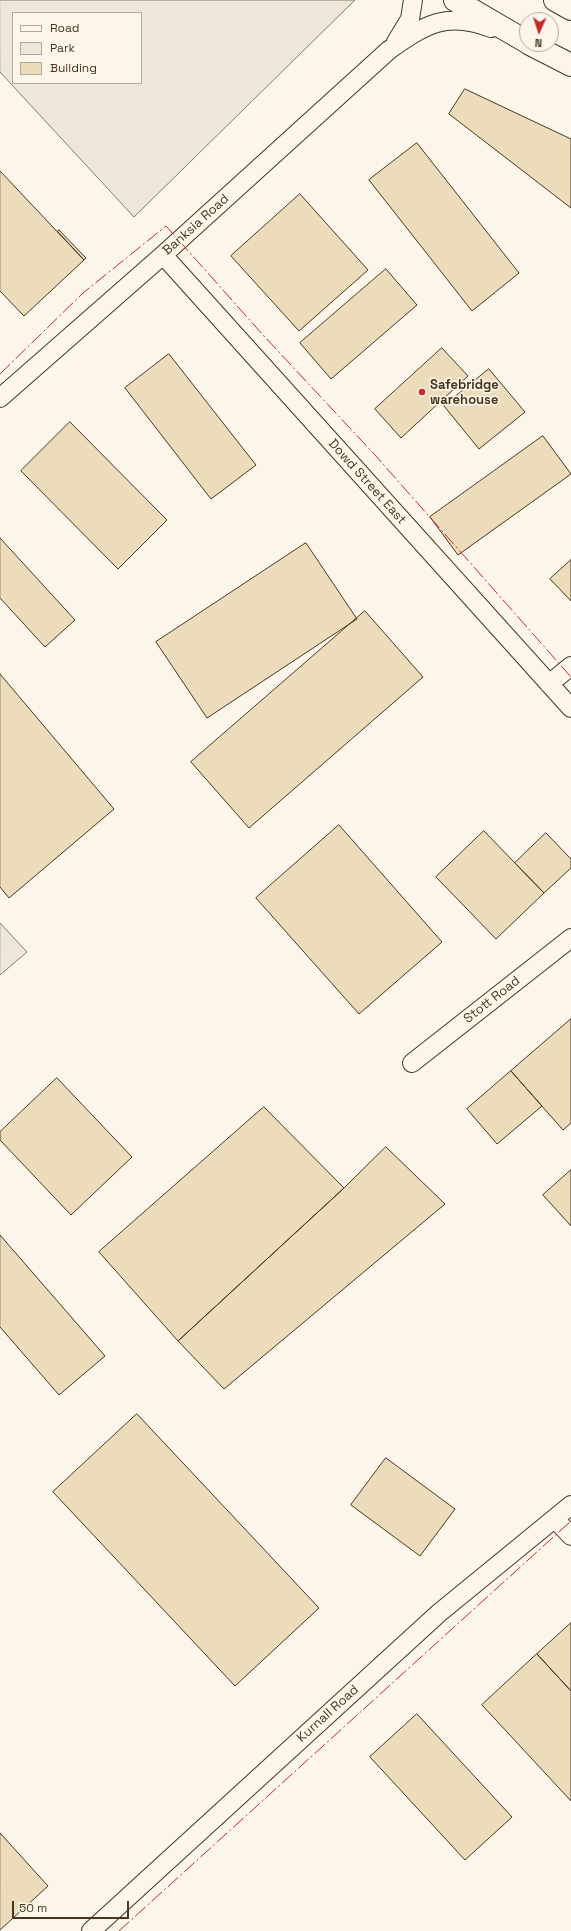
<!DOCTYPE html>
<html>
<head>
<meta charset="utf-8">
<style>
  body { margin:0 }
  #map { position:relative; width:571px; height:1931px; overflow:hidden; background:#fbf6e9; font-family:"Space Grotesk",sans-serif }
  canvas { display:block }
  .legend { position:absolute; left:12px; top:12px; width:130px; height:72px; box-sizing:border-box; background:#fbf6e9; border:1px solid #b4a999; margin:0; padding:5px 7px; list-style:none; font-size:12px; color:#4a3520 }
  .legend li { display:flex; align-items:center; gap:8px; height:20px }
  .legend b { width:20px; border:1px solid #b4a999 }
  .north { position:absolute; left:519px; top:12px; width:40px; height:40px; box-sizing:border-box; background:#fbf6e9; border:1px solid #b4a999; border-radius:50%; rotate:183deg; font-size:11px; font-weight:700; line-height:16px; text-align:center; color:#4a3520 }
  .north::after { content:''; display:block; margin:auto; width:14px; height:18px; background:#c62828; clip-path:polygon(50% 0,100% 100%,50% 72%,0 100%) }
  .scale { position:absolute; left:12px; top:1901px; width:117px; height:18px; box-sizing:border-box; border:2px solid #4a3520; border-top:0; padding-left:5px; font-size:12px; line-height:14px; white-space:nowrap; color:#4a3520; -webkit-text-stroke:3px #fbf6e9; paint-order:stroke }
</style>
</head>
<body>
<div id="map">
<canvas width="571" height="1931"></canvas>
<ul class="legend">
<li><b style="height:5px;background:#fbf6e9"></b>Road</li>
<li><b style="height:11px;background:#ede6d9"></b>Park</li>
<li><b style="height:11px;background:#ecdcbc"></b>Building</li>
</ul>
<div class="north">N</div>
<div class="scale">50 m</div>
</div>
<script>
const context = document.querySelector('canvas').getContext('2d');
context.lineJoin = 'round';
function fill(path, color) { context.fillStyle = color; context.fill(path, 'evenodd'); }
function stroke(path, color, width, dash) { context.strokeStyle = color; context.lineWidth = width; context.lineCap = dash ? 'butt' : 'round'; context.setLineDash(dash || []); context.stroke(path); }
function drawText(font, color, halo, rows, align = 'center') {
  context.font = font + ' "Space Grotesk",sans-serif'; context.lineWidth = 3; context.setLineDash([]); context.textBaseline = 'middle'; context.strokeStyle = halo; context.fillStyle = color; for (const [text, x, y, turn = 0] of rows) {
    context.save(); context.translate(x, y); context.rotate((+turn || 0) * Math.PI / 180); context.textAlign = isNaN(turn) ? turn : align; if (halo) context.strokeText(text, 0, 0); context.fillText(text, 0, 0); context.restore();
  }
}
const green = new Path2D(`
  M 0,0 L 355,0 L 134,217 L 0,72 ZM 13,13 L 141,13 L 141,83 L 13,83 Z
  M 0,923 L 27,952 L 0,975 Z`);
fill(green, '#ede6d9');
stroke(green, '#887966', 1);
const building = new Path2D(`
  M 465,89 L 571,139 L 571,208 L 449,114 Z
  M 417,143 L 519,273 L 472,311 L 369,180 Z
  M 0,171 L 84,260 L 24,316 L 0,291 Z
  M 300,194 L 368,270 L 299,331 L 231,256 Z
  M 59,230 L 86,258 L 84,260 L 58,232 Z
  M 386,269 L 417,305 L 331,379 L 300,343 Z
  M 442,348 L 468,376 L 401,438 L 375,409 Z
  M 169,354 L 256,465 L 211,499 L 125,388 Z
  M 489,369 L 525,412 L 479,449 L 444,406 Z
  M 70,422 L 167,520 L 118,569 L 21,471 Z
  M 543,436 L 571,474 L 458,555 L 430,517 Z
  M 0,538 L 75,620 L 45,647 L 0,598 Z
  M 306,543 L 357,619 L 207,718 L 156,642 Z
  M 571,560 L 571,601 L 550,579 Z
  M 365,611 L 423,677 L 249,828 L 191,762 Z
  M 0,674 L 114,809 L 9,898 L 0,887 Z
  M 339,825 L 442,942 L 359,1014 L 256,898 Z
  M 484,831 L 544,893 L 496,939 L 436,877 Z
  M 546,833 L 571,859 L 571,868 L 544,893 L 515,863 Z
  M 571,1019 L 571,1123 L 563,1130 L 511,1071 Z
  M 511,1071 L 542,1106 L 497,1144 L 467,1109 Z
  M 57,1078 L 132,1157 L 71,1215 L 0,1140 L 0,1132 Z
  M 264,1107 L 344,1188 L 178,1341 L 99,1252 Z
  M 386,1147 L 445,1204 L 224,1389 L 178,1341 L 344,1188 Z
  M 571,1170 L 571,1226 L 543,1195 Z
  M 0,1235 L 105,1356 L 59,1395 L 0,1327 Z
  M 137,1414 L 319,1608 L 235,1686 L 53,1492 Z
  M 386,1458 L 455,1509 L 420,1556 L 351,1505 Z
  M 571,1623 L 571,1691 L 537,1654 Z
  M 537,1654 L 571,1691 L 571,1801 L 482,1705 Z
  M 417,1714 L 512,1817 L 465,1860 L 370,1757 Z
  M 0,1833 L 48,1886 L 0,1930 Z`);
fill(building, '#ecdcbc');
stroke(building, '#4a3520', 1);
const minor = new Path2D(`
  M 396,42 L 410,19 L 413,0
  M 163,255 L 571,708
  M 0,398 L 163,255 L 389,50 C 426,24 447,11 491,28
  M 549,684 L 571,666
  M 412,1063 L 571,938
  M 555,1519 L 571,1536
  M 91,1931 L 439,1613 L 571,1505`);
const highway = new Path2D(`
  M 455,0 L 527,42
  M 555,0 L 571,9
  M 530,44 L 571,65`);
stroke(minor, '#4a3520', 20);
stroke(highway, '#4a3520', 24);
stroke(minor, '#fbf6e9', 18);
stroke(highway, '#fbf6e9', 22);
stroke(new Path2D(`
  M 0,374 L 83,293 L 166,226 L 263,335 L 375,455 L 571,677
  M 119,1931 L 571,1521`), '#c62828', 1, [14, 3, 2, 3]);
for (const [x, y, r, color] of [
  [422,392,4,"#c62828"]
]) { const dot = new Path2D(); dot.arc(x, y, r, 0, 2 * Math.PI); context.fillStyle = color; context.fill(dot); stroke(dot, '#fbf6e9', 1.5); }
drawText('13px', '#4a3520', '#fbf6e9', [
  ["Banksia Road",196,225,-42],
  ["Dowd Street East",367,482,48],
  ["Stott Road",492,1000,-38],
  ["Kurnall Road",328,1714,-42]
]);
drawText('bold 13px', '#4a3520', '#fbf6e9', [
  ["Safebridge",430,385],
  ["warehouse",430,400]
], 'left');
</script>
</body>
</html>
